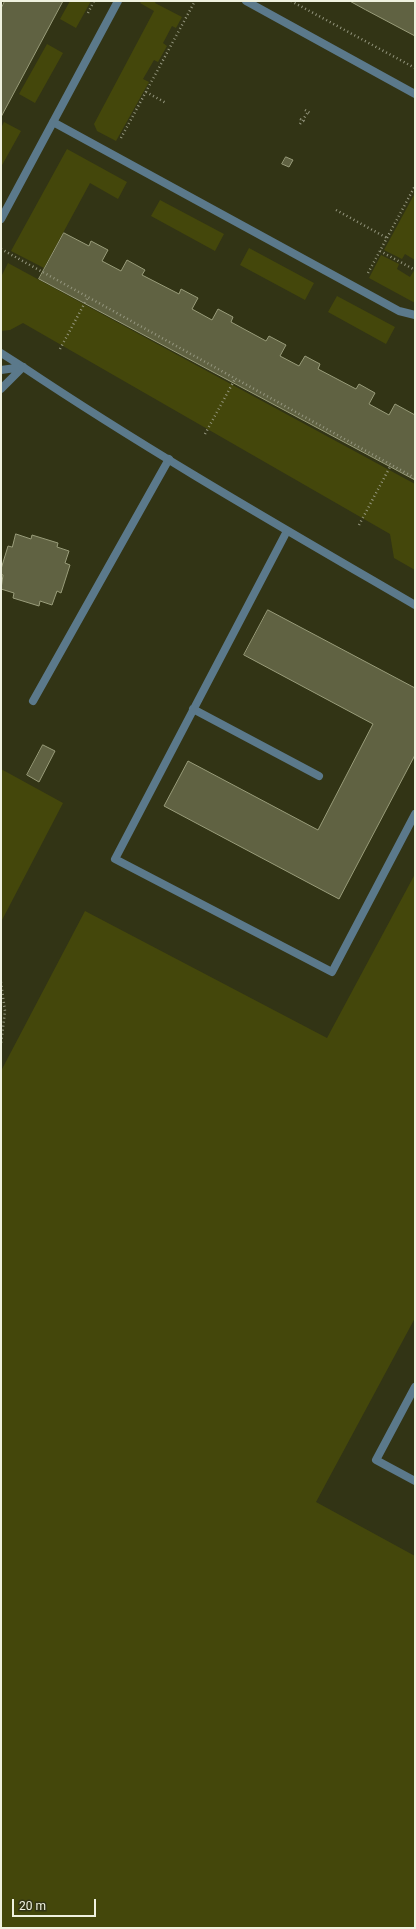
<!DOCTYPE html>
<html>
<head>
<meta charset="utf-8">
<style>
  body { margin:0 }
  #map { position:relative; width:416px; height:1929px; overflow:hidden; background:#323415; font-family:Roboto,sans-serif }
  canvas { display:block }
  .frame { position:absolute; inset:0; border:2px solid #eff1df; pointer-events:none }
  .scale { position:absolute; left:12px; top:1899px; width:84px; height:18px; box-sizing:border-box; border:2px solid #eff1df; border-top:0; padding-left:5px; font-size:12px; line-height:14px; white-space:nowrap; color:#eff1df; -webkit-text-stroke:3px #323415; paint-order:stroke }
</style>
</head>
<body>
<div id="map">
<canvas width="416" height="1929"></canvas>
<div class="frame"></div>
<div class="scale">20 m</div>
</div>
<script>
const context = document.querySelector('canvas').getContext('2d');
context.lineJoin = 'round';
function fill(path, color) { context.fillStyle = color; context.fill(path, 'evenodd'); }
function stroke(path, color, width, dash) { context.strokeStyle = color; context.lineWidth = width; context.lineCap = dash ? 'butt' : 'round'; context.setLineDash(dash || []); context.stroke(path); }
fill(new Path2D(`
  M 70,1 L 91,1 L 76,28 L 60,19 Z
  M 142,1 L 156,1 L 155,3 L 182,17 L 176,28 L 172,26 L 163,43 L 167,46 L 158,62 L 154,60 L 143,79 L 149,82 L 116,141 L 97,131 L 94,124 L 154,11 L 140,3 Z
  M 47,44 L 63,53 L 35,103 L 19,94 Z
  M 4,122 L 21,131 L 1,167 L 1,128 Z
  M 67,149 L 127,182 L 118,199 L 90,183 L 44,268 L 11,251 Z
  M 415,193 L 415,260 L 405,254 L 402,259 L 384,250 Z
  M 160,200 L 224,234 L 215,251 L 151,216 Z
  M 249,248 L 314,283 L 305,300 L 240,265 Z
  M 381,255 L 399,264 L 397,269 L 410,277 L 415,269 L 415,303 L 369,278 Z
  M 8,263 L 415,484 L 415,570 L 394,558 L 390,534 L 23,323 L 10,330 L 1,331 L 1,277 Z
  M 337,296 L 395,327 L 386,344 L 328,312 Z
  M 1,769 L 63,803 L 1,922 Z
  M 415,874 L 415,1318 L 316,1502 L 415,1556 L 415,1928 L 1,1928 L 1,1071 L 85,911 L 327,1038 Z`), '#44470b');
const building = new Path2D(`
  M 5,1 L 63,1 L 1,117 L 1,9 Z
  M 350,1 L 415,1 L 415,36 L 366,10 Z
  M 286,157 L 293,160 L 289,167 L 282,164 Z
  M 64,233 L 89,246 L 91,241 L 108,250 L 102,261 L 121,271 L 127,260 L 145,270 L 142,275 L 179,294 L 181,289 L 198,298 L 192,309 L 212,320 L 218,309 L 233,317 L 231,322 L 266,341 L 269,336 L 286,345 L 280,356 L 299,366 L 305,356 L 320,364 L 318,369 L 356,389 L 359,384 L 375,393 L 369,404 L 389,415 L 395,404 L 415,415 L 415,480 L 39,279 Z
  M 16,534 L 31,539 L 32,535 L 58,543 L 57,547 L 69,551 L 65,563 L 70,565 L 61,593 L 57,591 L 52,605 L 40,601 L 39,606 L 13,598 L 14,593 L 1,589 L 3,575 L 1,574 L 1,569 L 8,546 L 12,547 Z
  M 268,610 L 415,688 L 415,755 L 339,899 L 164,806 L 188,761 L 318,830 L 373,724 L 244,655 Z
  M 43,745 L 55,751 L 39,782 L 27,775 Z`);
fill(building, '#606242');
stroke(building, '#999c7a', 1);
stroke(new Path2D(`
  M 291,1 L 415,68
  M 88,13 L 94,1
  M 146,92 L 166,103
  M 305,110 L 310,113
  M 300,119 L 306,122
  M 300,124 L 308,112
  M 121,138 L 195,1
  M 336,210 L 387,238
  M 1,249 L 415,478
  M 380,251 L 415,270
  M 368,273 L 415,186
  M 60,349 L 88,297
  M 205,434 L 235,379
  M 359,525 L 391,465
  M 1,982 L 5,1011 L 1,1045`), '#95977f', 2.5, [1, 3]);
stroke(new Path2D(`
  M 246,1 L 415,94
  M 53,122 L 399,311 L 415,315
  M 1,219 L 118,1
  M 1,353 L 23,367
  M 1,370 L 23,367
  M 1,389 L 23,367
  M 287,531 L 115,859 L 332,972 L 415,814
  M 33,701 L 169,459
  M 193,709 L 319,776
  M 415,1387 L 376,1460 L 415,1481`), '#5b798b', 8);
stroke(new Path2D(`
  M 23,367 C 150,452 283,528 415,605`), '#5b798b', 8);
</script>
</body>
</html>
